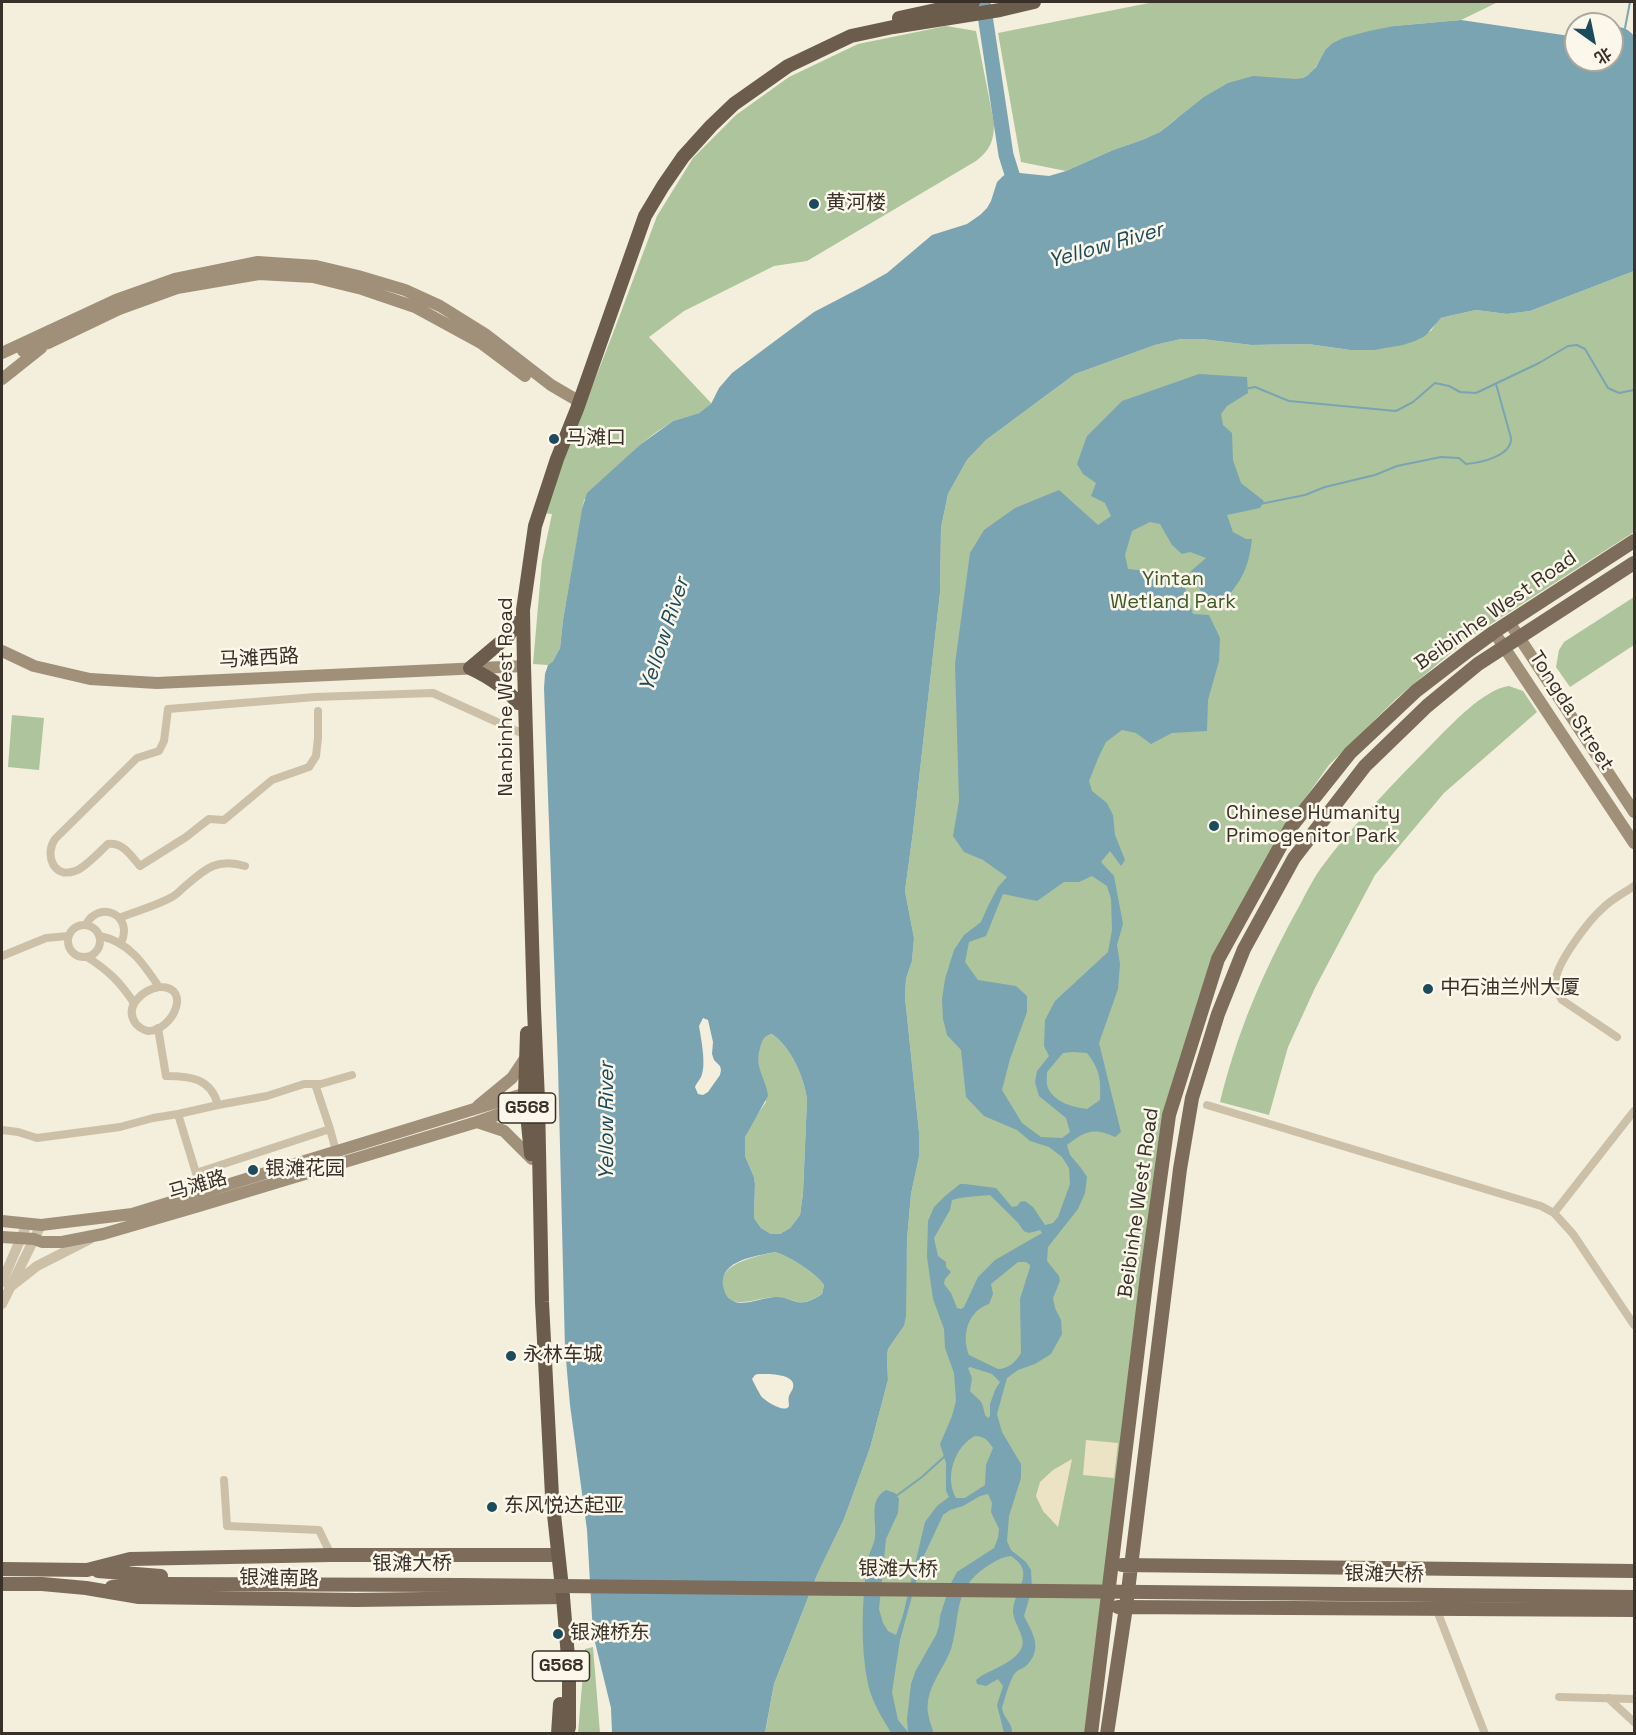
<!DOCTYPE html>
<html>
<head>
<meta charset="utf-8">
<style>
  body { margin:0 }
  #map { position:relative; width:1636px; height:1735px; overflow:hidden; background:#f4eedd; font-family:"Space Grotesk","Noto Sans SC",sans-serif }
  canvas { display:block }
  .frame { position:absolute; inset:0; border:3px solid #393129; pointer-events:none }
  .north { position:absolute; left:1564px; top:12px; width:60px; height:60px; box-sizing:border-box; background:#fbf7ea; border:2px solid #ada89d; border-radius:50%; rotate:147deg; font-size:16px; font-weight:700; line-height:24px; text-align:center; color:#393129 }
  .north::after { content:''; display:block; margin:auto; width:21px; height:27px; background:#1c4b5d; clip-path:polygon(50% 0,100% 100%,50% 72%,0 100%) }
</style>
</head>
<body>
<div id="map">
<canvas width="1636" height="1735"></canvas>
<div class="frame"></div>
<div class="north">北</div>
</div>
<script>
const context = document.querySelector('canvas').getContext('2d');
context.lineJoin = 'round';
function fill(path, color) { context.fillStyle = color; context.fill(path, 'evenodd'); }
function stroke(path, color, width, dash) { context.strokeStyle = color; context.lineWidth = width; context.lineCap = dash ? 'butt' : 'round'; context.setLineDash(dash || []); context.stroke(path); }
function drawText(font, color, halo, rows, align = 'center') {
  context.font = font + ' "Space Grotesk","Noto Sans SC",sans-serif'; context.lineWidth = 5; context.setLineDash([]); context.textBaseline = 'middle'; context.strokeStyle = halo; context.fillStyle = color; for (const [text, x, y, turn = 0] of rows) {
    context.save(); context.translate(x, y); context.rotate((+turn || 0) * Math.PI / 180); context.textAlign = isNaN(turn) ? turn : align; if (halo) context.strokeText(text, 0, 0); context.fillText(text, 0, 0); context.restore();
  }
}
fill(new Path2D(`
  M 1154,2 L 1498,2 L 1461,20 L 1394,26 L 1325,50 C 1319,61 1315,72 1303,78 L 1176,119 L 1160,132 L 1142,140 L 1113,150 L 1066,171 L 1021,162 L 998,33 Z
  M 946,26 L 976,31 L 994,123 C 994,141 990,150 976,161 L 807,261 L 774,266 L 684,311 L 649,337 L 712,404 L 699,413 L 673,421 L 655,433 L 641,444 L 584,500 L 563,620 L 560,648 L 553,661 L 548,665 L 533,664 L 542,561 L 552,514 L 543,513 L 615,328 L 657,216 L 693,158 L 736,115 L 789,77 L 858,44 Z
  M 1634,271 L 1634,532 L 1466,640 L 1396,699 L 1329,765 L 1278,836 L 1218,959 L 1169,1115 L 1091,1733 L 765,1734 L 774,1684 L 817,1575 L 844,1519 L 870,1448 L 888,1380 L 887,1357 L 888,1349 L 904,1326 L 907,1240 L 911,1194 L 919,1157 L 919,1132 L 905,997 L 906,979 L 912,961 L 914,938 L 905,891 L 913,832 L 940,593 L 941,528 L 948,494 L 967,460 L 986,440 L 1075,374 L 1155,345 L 1181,339 L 1202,339 L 1251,345 L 1308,344 L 1350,350 L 1431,331 L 1436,323 L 1441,318 L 1449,316 L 1476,310 L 1507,314 L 1530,311 Z
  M 1634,597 L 1634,645 L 1570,687 L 1556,667 L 1559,650 L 1564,642 Z
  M 1509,686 L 1523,691 L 1537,712 L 1444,793 L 1375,875 L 1315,988 L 1288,1047 L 1269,1115 L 1220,1102 C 1237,1033 1262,974 1296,912 C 1304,898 1311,882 1321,868 C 1354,823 1394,783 1433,743 C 1451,725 1484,689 1509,686 Z
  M 12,715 L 44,718 L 39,770 L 8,767 Z
  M 772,1034 C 791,1047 804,1077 807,1099 L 803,1193 L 800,1215 L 790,1228 L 780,1234 L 771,1234 L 761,1228 L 754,1218 L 755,1184 L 754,1177 L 745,1156 L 745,1137 L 750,1125 L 766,1102 C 763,1085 747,1040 772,1034 Z
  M 775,1252 C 789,1256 816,1273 824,1285 L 822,1294 C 816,1297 811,1301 804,1302 C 795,1303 786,1297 776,1297 C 760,1297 745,1306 729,1300 C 704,1266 753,1257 775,1252 Z
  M 593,1647 L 600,1733 L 578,1733 L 585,1649 Z`), '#aec49c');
fill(new Path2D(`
  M 1086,1440 L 1118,1443 L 1114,1478 L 1083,1475 Z
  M 1072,1459 L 1058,1527 L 1043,1511 L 1036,1496 L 1040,1482 L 1053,1470 Z`), '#ece3c4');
fill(new Path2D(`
  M 1461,20 L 1563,35 L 1576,36 L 1576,60 L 1612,60 L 1612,28 C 1622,26 1627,28 1634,36 L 1634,271 L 1530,311 L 1507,314 L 1476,310 L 1449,316 L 1441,318 L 1425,336 L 1415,341 L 1403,345 L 1374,350 L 1350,350 L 1308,344 L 1251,345 L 1202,339 L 1181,339 L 1155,345 L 1075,374 L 986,440 L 967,460 L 948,494 L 941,528 L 940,593 L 913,832 L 905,891 L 914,938 L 912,961 L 906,979 L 905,997 L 919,1132 L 919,1157 L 911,1194 L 907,1240 L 906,1316 L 904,1326 L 888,1349 L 887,1357 L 888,1380 L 870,1448 L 844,1519 L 817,1575 L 774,1684 L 765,1733 L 612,1733 L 611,1708 L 593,1634 L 587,1530 L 570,1405 L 565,1349 L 558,1066 L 544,688 L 545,674 L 548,665 L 553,661 L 560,648 L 563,620 L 582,509 L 587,493 L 641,444 L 673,421 L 699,413 L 711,404 L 719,388 L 732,373 L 783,335 L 814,312 L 864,286 L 887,273 L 932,235 L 967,224 L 980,215 L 987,208 L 991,201 L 997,182 L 1003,176 L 1010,172 L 1049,176 L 1066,171 L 1113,150 L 1142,140 L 1160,132 L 1204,97 L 1228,83 L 1253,76 L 1296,79 L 1303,78 L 1308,75 L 1316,67 L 1325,50 L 1333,43 L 1343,38 L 1369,31 L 1394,26 ZM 703,1018 L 708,1020 L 713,1042 L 712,1054 L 714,1060 L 720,1066 L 721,1070 L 720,1075 L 708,1092 L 703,1095 L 698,1094 L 695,1087 C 697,1082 701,1079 702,1074 C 706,1063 701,1038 699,1026 ZM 772,1034 C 791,1047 804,1077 807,1099 L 803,1193 L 800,1215 L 790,1228 L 780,1234 L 771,1234 L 761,1228 L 754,1218 L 755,1184 L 754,1177 L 745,1156 L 745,1137 L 768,1096 C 766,1077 754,1069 760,1048 C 762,1040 764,1036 772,1034 ZM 775,1252 C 789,1256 816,1273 824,1285 L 822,1294 C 817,1297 811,1301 805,1302 C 796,1304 787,1297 778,1297 C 764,1296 745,1307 733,1301 C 726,1298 725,1293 723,1286 C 719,1260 757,1256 775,1252 ZM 758,1374 C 767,1374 797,1373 793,1388 C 792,1391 790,1393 789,1396 C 788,1398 789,1404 789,1406 C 785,1414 765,1401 761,1396 C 758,1391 755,1385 752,1379 L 755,1375 Z
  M 1199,374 L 1247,377 L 1248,393 L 1227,406 L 1221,414 L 1223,425 L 1232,433 L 1233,460 L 1241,483 L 1264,501 L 1260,508 L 1227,515 L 1233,532 L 1246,539 L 1252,539 C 1248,571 1242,579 1222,604 L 1208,606 L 1191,571 L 1206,558 L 1190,552 L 1182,554 L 1172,545 L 1160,524 L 1150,522 L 1132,531 L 1125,555 L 1128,569 L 1147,571 L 1185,587 L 1193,614 L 1209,615 L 1220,638 L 1219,661 L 1208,700 L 1207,731 L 1172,733 L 1151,744 L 1136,733 L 1122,730 L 1106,742 L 1099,756 L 1089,781 L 1092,791 L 1107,803 L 1113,815 L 1115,835 L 1125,860 L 1121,866 L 1110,851 L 1101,862 L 1114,876 L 1123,924 L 1117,945 L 1120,964 L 1118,989 L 1099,1043 L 1121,1132 L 1115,1137 C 1093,1127 1085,1131 1067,1145 L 1070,1155 L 1081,1168 L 1087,1177 L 1085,1193 L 1078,1209 L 1048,1247 L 1047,1261 L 1059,1276 L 1060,1281 L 1053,1298 L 1055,1308 L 1061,1320 L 1062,1334 L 1051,1354 L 1035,1364 L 1018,1370 L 1007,1378 L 997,1414 L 1002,1432 L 1021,1464 L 1021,1478 L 1009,1516 L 1007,1541 L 1011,1550 L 1026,1562 L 1031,1570 L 1032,1589 L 1024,1616 C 1032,1632 1043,1647 1028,1664 C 1025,1668 1019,1669 1016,1672 C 1010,1678 1005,1699 1002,1708 C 1003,1718 1013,1723 1012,1733 L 1004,1733 L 997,1705 L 1003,1686 L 998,1679 L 986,1686 L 977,1684 L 976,1680 C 989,1669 1015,1664 1022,1647 C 1026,1636 1013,1623 1013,1611 C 1014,1589 1037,1573 1011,1556 C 1001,1557 994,1562 986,1567 C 952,1590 961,1617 951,1649 C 943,1671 925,1688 928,1713 C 929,1719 931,1725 933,1731 L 932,1733 L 892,1734 C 882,1718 872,1702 868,1684 C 860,1646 862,1602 867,1563 C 868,1554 874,1546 875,1537 C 877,1521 868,1500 886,1490 L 895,1493 L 899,1499 L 898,1513 L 886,1539 L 879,1609 L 883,1623 L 888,1631 L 896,1635 L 903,1615 L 925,1522 L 937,1506 L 949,1497 L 946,1491 L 946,1463 L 940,1444 L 952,1416 L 956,1401 L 954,1373 L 945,1348 L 944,1329 L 933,1299 L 927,1257 L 928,1221 L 934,1207 L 945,1196 L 960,1184 L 965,1184 L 996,1188 L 1012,1207 L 1017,1206 L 1020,1202 L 1025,1201 L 1033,1207 L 1045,1225 L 1053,1223 L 1058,1217 L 1070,1184 L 1069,1168 L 1062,1157 L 1049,1147 L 1030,1141 L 1017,1130 L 984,1116 L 966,1097 L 961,1050 L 947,1035 L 943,1019 L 942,999 L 945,979 L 954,950 L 964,935 L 981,922 L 988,906 L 998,887 L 1007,877 L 983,860 L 964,852 L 953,836 L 959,801 L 955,664 L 970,553 L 984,530 L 1015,508 L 1059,490 L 1098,525 L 1111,516 L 1105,503 L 1091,496 L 1096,483 L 1083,474 L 1077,464 L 1087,436 L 1122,401 ZM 1092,876 L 1107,886 L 1111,899 L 1112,930 L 1108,952 L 1055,1001 L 1045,1020 L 1044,1046 L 1049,1056 L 1037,1071 L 1035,1082 L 1039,1096 L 1066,1118 L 1070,1132 L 1062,1138 L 1041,1137 L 1022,1123 L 1002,1090 L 1010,1059 L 1027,1012 L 1027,996 L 1016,986 L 978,980 L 965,962 L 969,942 L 986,936 L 1003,894 L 1037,901 L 1064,882 L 1079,882 ZM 1073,1052 L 1087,1053 C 1100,1070 1101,1079 1100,1100 L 1087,1109 C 1073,1107 1055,1103 1048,1088 C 1046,1083 1047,1077 1047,1072 L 1063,1053 ZM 990,1195 C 999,1204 1008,1213 1017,1222 C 1021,1225 1022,1231 1026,1232 C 1030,1234 1036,1231 1040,1230 L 1042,1233 L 995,1260 L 978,1277 L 964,1307 L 961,1309 L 957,1308 L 951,1293 L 944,1284 L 945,1279 L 951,1272 L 946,1267 L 946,1262 L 938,1256 L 934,1238 L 950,1210 L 952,1200 C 960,1197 980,1196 990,1195 ZM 1018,1262 L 1026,1262 L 1030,1265 L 1030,1267 L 1020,1299 L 1021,1353 C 1016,1362 1008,1369 998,1369 L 969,1355 C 961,1335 968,1311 989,1304 L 993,1294 L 991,1284 ZM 970,1367 L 992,1374 L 1000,1382 L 995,1390 L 990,1404 L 990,1416 L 988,1418 L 985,1415 C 982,1398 980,1402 970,1391 L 972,1378 L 968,1368 ZM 975,1436 C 984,1436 988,1440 993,1448 L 986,1465 L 985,1485 L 965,1498 L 956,1498 C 944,1477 955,1446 975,1436 ZM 988,1494 L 992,1503 L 991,1512 L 999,1529 L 998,1538 L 994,1548 L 957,1572 L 950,1585 L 940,1616 L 939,1626 L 936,1635 L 916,1670 L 911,1684 L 907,1719 L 908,1732 L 898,1720 L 892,1692 L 900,1640 L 922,1560 L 943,1515 L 950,1510 L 963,1506 L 980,1496 Z`), '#7ba4b2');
stroke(new Path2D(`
  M 1625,28 L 1630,2
  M 1245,389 L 1255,387 L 1289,401 L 1396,411 L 1413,402 L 1435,383 L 1449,386 L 1460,392 L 1476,393 L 1539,363 L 1568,346 L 1577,345 L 1585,349 L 1608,388 L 1619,393 L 1634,390
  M 1260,504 L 1305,495 L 1325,487 L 1375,475 L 1397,466 L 1441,457 L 1459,458 L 1466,464 C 1480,463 1512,456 1511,438 L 1496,384
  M 896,1496 L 922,1477 L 945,1456`), '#7ba4b2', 2);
stroke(new Path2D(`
  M 983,2 L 1006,155 L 1017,190`), '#7ba4b2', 15);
stroke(new Path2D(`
  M 318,711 L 318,738 L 316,756 L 309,767 L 272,780 L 224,820 L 209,819 L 186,837 L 140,866 C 131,856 123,842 108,844 C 99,852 85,868 75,871 C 54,879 44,855 55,839 L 137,758 L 159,751 L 164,741 L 168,709 L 315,697 L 433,693 L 519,732
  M 119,918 C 136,911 156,906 172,897 C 176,895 180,891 183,888 C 204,870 216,857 245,866
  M 86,924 C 101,899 134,916 121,943
  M68 941a16 16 0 1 1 32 0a16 16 0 1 1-32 0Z
  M 100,936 C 129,942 143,963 159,987
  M 2,956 L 46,938 L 68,936
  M 87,957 C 109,971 120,982 134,1003
  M 159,987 C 193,986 173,1031 148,1031 C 143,1030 139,1027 136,1024 C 123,1006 143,990 159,987 Z
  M 158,1028 L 166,1076 C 190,1076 211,1078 218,1105
  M 1617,1037 L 1562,1000 C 1558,993 1554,986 1556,978 C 1559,960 1589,920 1603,908 C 1612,899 1624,893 1634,886
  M 315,1084 L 330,1129
  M 1207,1105 L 1541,1206 L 1554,1213 L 1573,1234 L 1634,1325
  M 178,1114 L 196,1173 L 330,1129 L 336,1151
  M 2,1130 L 18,1132 L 37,1138 L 120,1127 L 153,1118 L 178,1114 L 218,1105 L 267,1096 L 304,1084 L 321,1084 L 352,1075
  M 1554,1213 L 1634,1111
  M 224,1480 L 227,1526 L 319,1530 L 331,1555
  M 1436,1608 L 1485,1734
  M 1559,1697 L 1634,1699
  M 1608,1698 L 1634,1722`), '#cdc0a8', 8);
stroke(new Path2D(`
  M 2,1282 L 27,1224
  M 9,1288 L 37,1266 L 90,1239
  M 2,1304 L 41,1225`), '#cdc0a8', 10);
stroke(new Path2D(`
  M 23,351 L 48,343 L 119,309 L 177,288 L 259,274 L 313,277 L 362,289 L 415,307 L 481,343 L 525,376
  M 2,353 L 116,300 L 175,279 L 258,262 L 316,266 L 358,276 L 405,290 L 440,306 L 485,334 L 551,385 L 580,402
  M 2,379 L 41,348
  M 1509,622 L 1634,812
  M 1494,632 L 1634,843
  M 2,651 L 34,666 L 90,679 L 157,683 L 524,666
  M 478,1106 L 512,1078 L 526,1057
  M 477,1122 L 504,1131 L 532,1159
  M 2,1221 L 41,1225 L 132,1214 L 533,1091
  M 2,1237 L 34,1239 L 42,1242 L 62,1242 L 103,1234 L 199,1206 L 477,1122 L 534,1102`), '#a19079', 12);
stroke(new Path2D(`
  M 1122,1565 L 1634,1571
  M 2,1569 L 87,1570 L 130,1559 L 331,1555 L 558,1555
  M 98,1571 L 161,1576
  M 2,1584 L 42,1584 L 86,1588 L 139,1597 L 356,1600 L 563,1597
  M 112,1587 L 161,1584
  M 1118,1607 L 1634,1610
  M 1091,1734 L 1148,1267 L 1169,1115 L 1218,959 L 1291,827 L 1350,753 L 1416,691 L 1468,651 L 1494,632 L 1634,541
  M 1107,1734 L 1126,1607 L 1180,1169 L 1192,1098 L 1218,1014 L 1244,949 L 1294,858 L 1365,766 L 1427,706 L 1478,664 L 1634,563`), '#7c6c59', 14);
stroke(new Path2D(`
  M 899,18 L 973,2
  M 516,623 L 508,636 L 470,668 C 489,677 505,687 518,703
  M 527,1033 L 525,1094 L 531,1154
  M 558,1734 L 560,1704
  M 567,1734 L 569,1727 L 569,1669 L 563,1597 L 552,1496 L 542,1302 L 538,1100 L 534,1009 L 524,666 L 523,610 L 535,526 L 557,459 L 577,409 L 645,216 L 663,186 L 683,157 L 711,126 L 734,104 L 788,66 L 851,36 L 893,27 L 1000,10 L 1034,2`), '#6c5c4c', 14);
stroke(new Path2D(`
  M 161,1584 L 461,1585 L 1634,1597`), '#7c6c59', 14);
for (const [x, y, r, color] of [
  [814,204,6,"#1c4b5d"],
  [554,439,6,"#1c4b5d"],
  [1214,826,6,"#1c4b5d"],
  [1428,989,6,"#1c4b5d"],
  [253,1170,6,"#1c4b5d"],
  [511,1356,6,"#1c4b5d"],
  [492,1507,6,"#1c4b5d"],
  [558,1634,6,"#1c4b5d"]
]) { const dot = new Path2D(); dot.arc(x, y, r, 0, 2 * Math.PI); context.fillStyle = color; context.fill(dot); stroke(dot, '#fbf7ea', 2); }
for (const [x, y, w] of [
  [527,1108,57],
  [561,1666,57]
]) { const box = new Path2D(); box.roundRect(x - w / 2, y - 15, w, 30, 4.5); context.fillStyle = '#fbf7ea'; context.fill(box); stroke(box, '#393129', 1.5); }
drawText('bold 18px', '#393129', null, [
  ["G568",527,1108],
  ["G568",561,1666]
]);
drawText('20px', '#393129', '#fbf7ea', [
  ["黄河楼",826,204],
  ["马滩口",566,439],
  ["Chinese Humanity",1226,814],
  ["Primogenitor Park",1226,837],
  ["中石油兰州大厦",1440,989],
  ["银滩花园",265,1170],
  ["永林车城",523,1356],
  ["东风悦达起亚",504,1507],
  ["银滩桥东",570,1634]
], 'left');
drawText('20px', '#3f592b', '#fbf7ea', [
  ["Yintan",1173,580],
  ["Wetland Park",1173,603]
]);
drawText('20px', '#393129', '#fbf7ea', [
  ["Beibinhe West Road",1496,611,-35],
  ["马滩西路",259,659,-3],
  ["Nanbinhe West Road",507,697,-90],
  ["Tongda Street",1571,711,57],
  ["马滩路",198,1186,-16],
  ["Beibinhe West Road",1139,1203,-82],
  ["银滩大桥",412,1565],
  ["银滩大桥",898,1570,1],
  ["银滩大桥",1384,1575,1],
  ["银滩南路",279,1579,1]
]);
drawText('italic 21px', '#1c4b5d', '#fbf7ea', [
  ["Yellow River",1106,246,-16],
  ["Yellow River",665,635,-72],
  ["Yellow River",607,1121,-90]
]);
</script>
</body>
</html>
